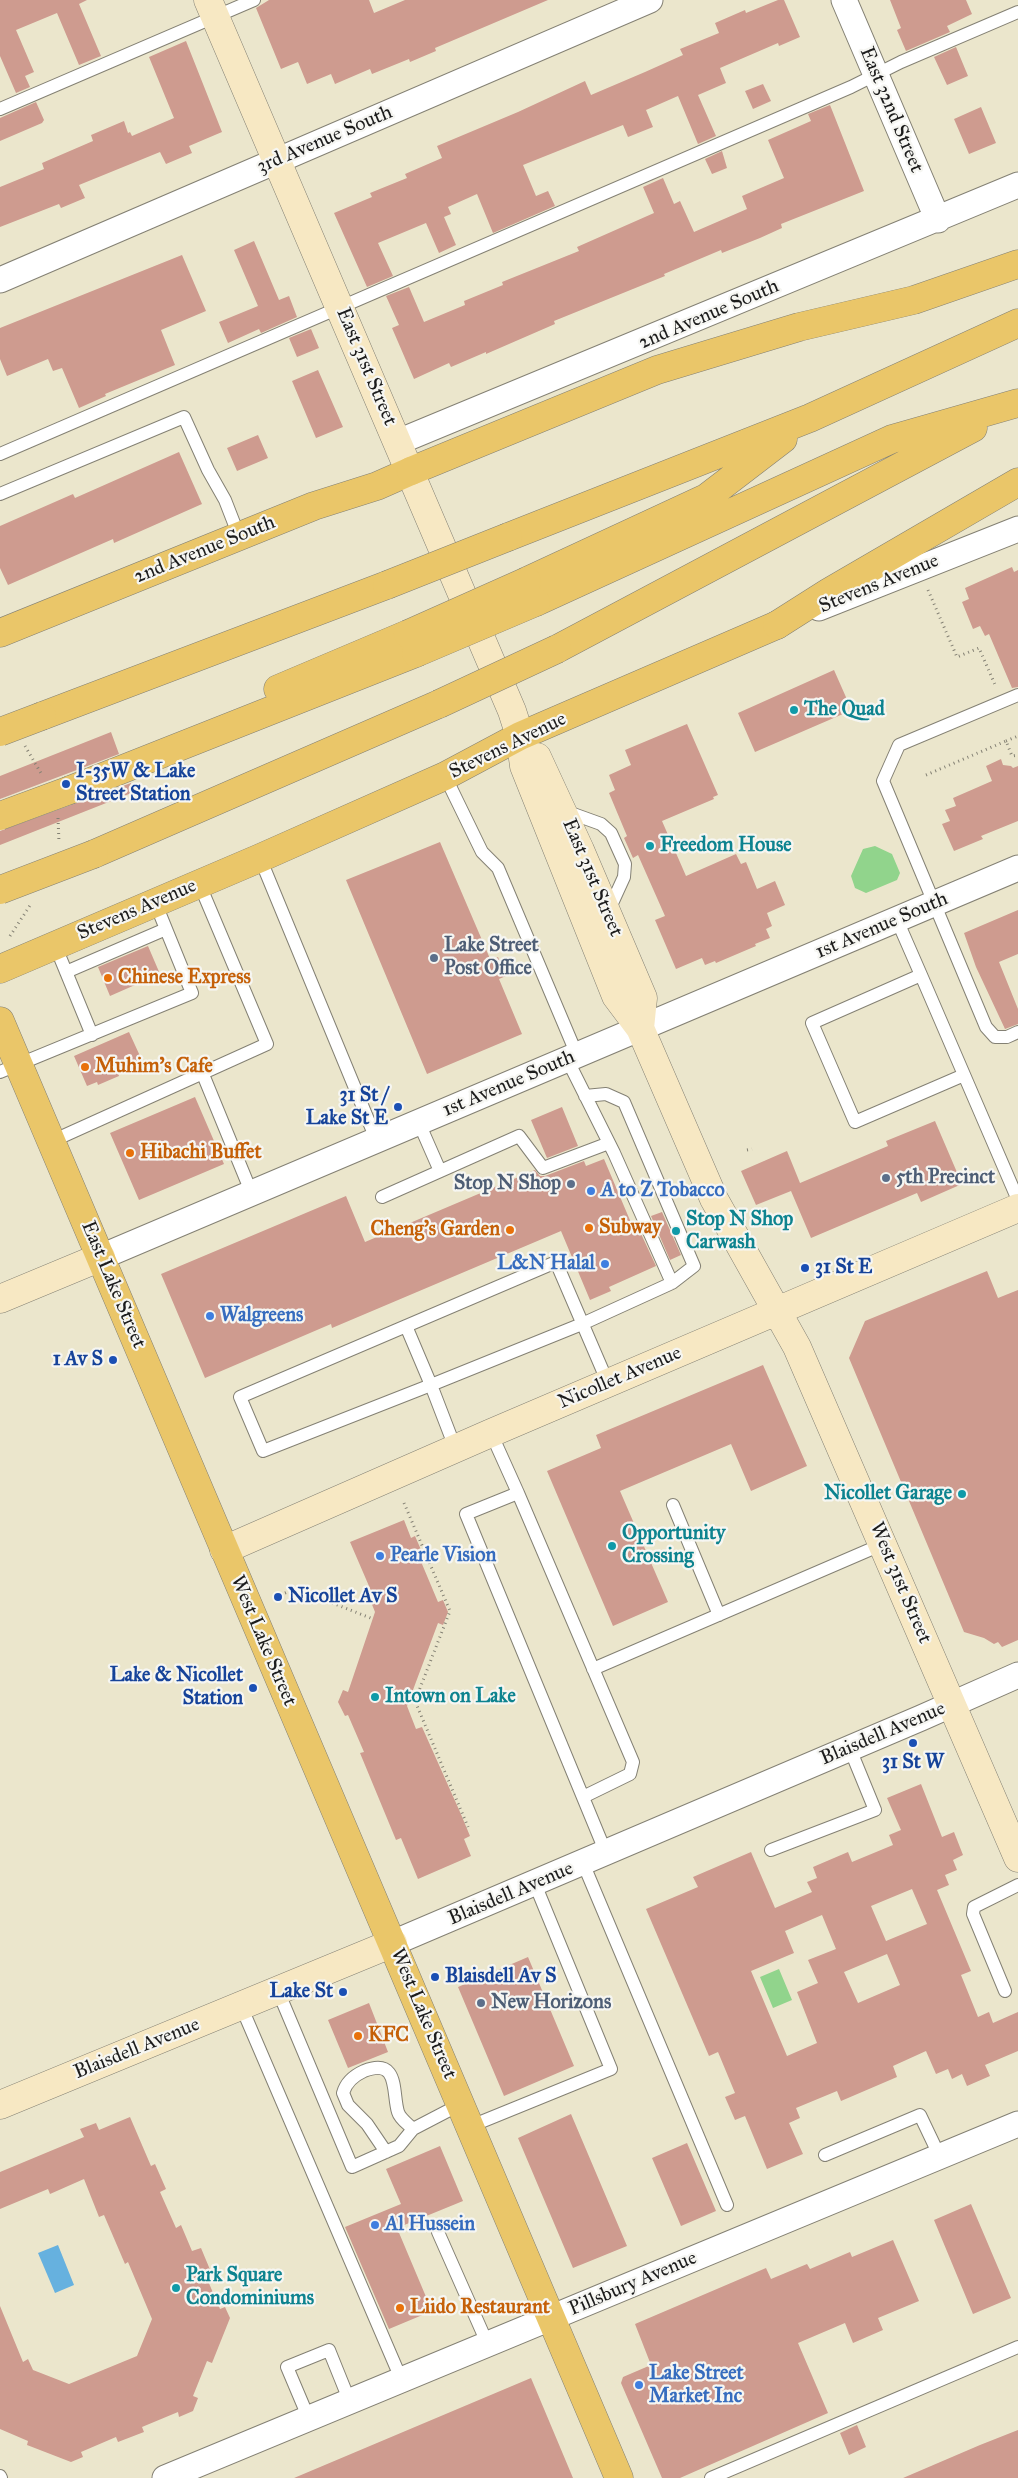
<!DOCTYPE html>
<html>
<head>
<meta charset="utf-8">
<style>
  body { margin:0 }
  canvas { display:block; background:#ebe6cc }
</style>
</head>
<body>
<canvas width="1018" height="2478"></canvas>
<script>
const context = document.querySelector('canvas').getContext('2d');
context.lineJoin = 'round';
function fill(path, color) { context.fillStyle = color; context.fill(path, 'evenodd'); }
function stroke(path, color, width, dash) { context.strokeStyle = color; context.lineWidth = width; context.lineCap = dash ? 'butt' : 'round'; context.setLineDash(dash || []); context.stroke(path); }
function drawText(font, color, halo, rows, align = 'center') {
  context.font = font + ' "IM FELL Great Primer",serif'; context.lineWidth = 4.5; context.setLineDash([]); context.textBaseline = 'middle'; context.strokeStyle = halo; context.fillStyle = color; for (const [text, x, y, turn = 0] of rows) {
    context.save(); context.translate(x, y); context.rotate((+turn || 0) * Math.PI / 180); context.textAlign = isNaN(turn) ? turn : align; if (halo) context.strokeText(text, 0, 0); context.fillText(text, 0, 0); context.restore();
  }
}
fill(new Path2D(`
  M 875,846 L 892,854 L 900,873 L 897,880 L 866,893 L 855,888 L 851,876 L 863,849 Z
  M 779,1969 L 792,2000 L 773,2008 L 760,1977 Z`), '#91d48c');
fill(new Path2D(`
  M 58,2245 L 74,2285 L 55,2293 L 38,2253 Z`), '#66b1df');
fill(new Path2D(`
  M 0,0 L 87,0 L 79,4 L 101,56 L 79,65 L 57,13 L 16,30 L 34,72 L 25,76 L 30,87 L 16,93 L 0,56 Z
  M 269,0 L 369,0 L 374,13 L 405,0 L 548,0 L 435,48 L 436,51 L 410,62 L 409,59 L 372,74 L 370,69 L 335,84 L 331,74 L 307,84 L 298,62 L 281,69 L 256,8 Z
  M 778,0 L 784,0 L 800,37 L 779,46 L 778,43 L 720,68 L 726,83 L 698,95 L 716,136 L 698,144 L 678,96 L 646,110 L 653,127 L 628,137 L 623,125 L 523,165 L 536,196 L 548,191 L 555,206 L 493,233 L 477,194 L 448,207 L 451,214 L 444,217 L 456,245 L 439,253 L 426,223 L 378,243 L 393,276 L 367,287 L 334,213 L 372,197 L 370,193 L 407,178 L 405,174 L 442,158 L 437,146 L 518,112 L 585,81 L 591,95 L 645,72 L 683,55 L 680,49 L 719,33 L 715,23 L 745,10 L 746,13 Z
  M 890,0 L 966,0 L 972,14 L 947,26 L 950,32 L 906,51 L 897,30 L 901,28 Z
  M 186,41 L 222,132 L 189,146 L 192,153 L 166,164 L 160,152 L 79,185 L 85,198 L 61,208 L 59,204 L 0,227 L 0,187 L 44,169 L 42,163 L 93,141 L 91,135 L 124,121 L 128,133 L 130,132 L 132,136 L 174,118 L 149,57 Z
  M 956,47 L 968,76 L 947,85 L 934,57 Z
  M 763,84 L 771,101 L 753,109 L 745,91 Z
  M 36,102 L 44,120 L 42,123 L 0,141 L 0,118 Z
  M 830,105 L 864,191 L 781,224 L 782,228 L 760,238 L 722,253 L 721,250 L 664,274 L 665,276 L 554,321 L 555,324 L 486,354 L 486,352 L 451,367 L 449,363 L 414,379 L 392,328 L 399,325 L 386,296 L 409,287 L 424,322 L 465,305 L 464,301 L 503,285 L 502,282 L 579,251 L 577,247 L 654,213 L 643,187 L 663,178 L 674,204 L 680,201 L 694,232 L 747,209 L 742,196 L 784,178 L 768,140 L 811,121 L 808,114 Z
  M 981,107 L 996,143 L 969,154 L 954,119 Z
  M 722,151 L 727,168 L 712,174 L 705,159 Z
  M 254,241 L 279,300 L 289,296 L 297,317 L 261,333 L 259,329 L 228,343 L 219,322 L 258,306 L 234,250 Z
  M 182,255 L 206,311 L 161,330 L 175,365 L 105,394 L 106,396 L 79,408 L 62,368 L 53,371 L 48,359 L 7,376 L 0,359 L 0,328 Z
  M 311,329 L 319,348 L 297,357 L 289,338 Z
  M 318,370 L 343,427 L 316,438 L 292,381 Z
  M 258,435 L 268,458 L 237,471 L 227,448 Z
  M 179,452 L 202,504 L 114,543 L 113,539 L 8,585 L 0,568 L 0,526 L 73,494 L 75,498 Z
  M 1012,567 L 1014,572 L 1018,570 L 1018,687 L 1012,688 L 989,634 L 985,636 L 980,626 L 973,629 L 962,602 L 969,599 L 965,588 Z
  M 834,670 L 849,704 L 840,707 L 843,714 L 755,752 L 738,713 Z
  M 687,724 L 718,795 L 713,797 L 714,799 L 662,821 L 686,876 L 736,854 L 741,864 L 746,862 L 757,889 L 775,881 L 785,905 L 767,913 L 772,926 L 766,929 L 770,938 L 755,944 L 756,946 L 716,963 L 715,961 L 705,965 L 702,958 L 676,969 L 655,920 L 665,916 L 638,855 L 633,858 L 624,838 L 627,836 L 609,793 L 615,790 L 609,775 L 631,765 L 625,750 Z
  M 111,732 L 119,754 L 0,799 L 0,776 Z
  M 1001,759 L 1003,765 L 1011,766 L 1013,768 L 1018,766 L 1018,821 L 981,836 L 983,839 L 954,851 L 942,824 L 950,821 L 945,810 L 956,806 L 953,798 L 992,781 L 986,766 Z
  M 131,783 L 134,792 L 0,845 L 0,831 Z
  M 440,842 L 491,961 L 498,957 L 506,976 L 499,979 L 522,1034 L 427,1074 L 346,880 Z
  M 1018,910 L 1018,954 L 999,962 L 1018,1009 L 1018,1024 L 1005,1029 L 976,967 L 964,933 Z
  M 148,946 L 160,974 L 110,996 L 98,967 Z
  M 129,1032 L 140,1056 L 136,1058 L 138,1063 L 118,1072 L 119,1076 L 98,1085 L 97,1082 L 87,1086 L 74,1056 Z
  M 195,1097 L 224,1164 L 139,1200 L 110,1133 Z
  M 562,1107 L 578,1146 L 547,1158 L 531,1120 Z
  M 935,1121 L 962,1184 L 921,1202 L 917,1193 L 811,1238 L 791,1191 L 756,1205 L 741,1171 L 787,1151 L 800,1183 L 888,1146 L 886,1141 Z
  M 604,1159 L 632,1225 L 636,1223 L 656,1266 L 609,1287 L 611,1291 L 590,1300 L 561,1231 L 332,1328 L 331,1324 L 205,1378 L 161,1274 L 346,1196 L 365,1242 L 535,1170 L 540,1176 L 545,1176 L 584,1161 L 586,1166 Z
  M 662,1212 L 681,1255 L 670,1260 L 651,1216 Z
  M 987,1271 L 998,1298 L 1018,1290 L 1018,1640 L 1002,1647 L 998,1642 L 994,1644 L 984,1638 L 964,1632 L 849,1358 L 865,1321 Z
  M 763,1365 L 807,1466 L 751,1491 L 731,1444 L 620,1491 L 668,1602 L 613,1626 L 547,1471 L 601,1448 L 596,1435 Z
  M 404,1520 L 411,1538 L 415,1536 L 425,1559 L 422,1564 L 438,1602 L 443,1600 L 448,1612 L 443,1625 L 438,1623 L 407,1706 L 416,1729 L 422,1727 L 460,1812 L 470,1836 L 464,1839 L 471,1856 L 418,1879 L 401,1838 L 396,1840 L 360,1753 L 364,1752 L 348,1715 L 345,1716 L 338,1702 L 343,1690 L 348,1692 L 375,1612 L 371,1602 L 375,1600 L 350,1542 Z
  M 921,1784 L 942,1837 L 954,1832 L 963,1855 L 953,1860 L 957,1870 L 945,1875 L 949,1885 L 937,1890 L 971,1971 L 961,1975 L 978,2017 L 989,2012 L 993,2023 L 1018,2012 L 1018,2051 L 985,2065 L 990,2076 L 967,2086 L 962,2074 L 952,2079 L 948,2069 L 936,2074 L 926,2051 L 893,2066 L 897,2077 L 841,2101 L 837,2091 L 796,2108 L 800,2118 L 789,2123 L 803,2154 L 767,2169 L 745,2116 L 735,2120 L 725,2097 L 735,2093 L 718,2052 L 709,2056 L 646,1909 L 698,1887 L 693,1877 L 751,1852 L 775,1908 L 812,1892 L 807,1882 L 817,1878 L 813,1867 L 848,1852 L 852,1862 L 893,1845 L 889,1835 L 901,1830 L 887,1798 ZM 912,1889 L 927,1924 L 886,1941 L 871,1906 ZM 822,1915 L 836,1949 L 808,1960 L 818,1983 L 797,1992 L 817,2043 L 787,2056 L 751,1971 L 794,1953 L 785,1931 ZM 887,1954 L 900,1985 L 858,2003 L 844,1972 Z
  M 528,1957 L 574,2066 L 504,2096 L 458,1987 Z
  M 369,2003 L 388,2052 L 348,2068 L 328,2020 Z
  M 571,2114 L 627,2246 L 573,2268 L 518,2138 Z
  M 130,2117 L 151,2166 L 155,2164 L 166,2189 L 160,2192 L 176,2228 L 181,2225 L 192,2251 L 201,2248 L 211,2272 L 205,2274 L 220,2309 L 225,2307 L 230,2318 L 212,2363 L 207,2361 L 193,2396 L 198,2398 L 193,2411 L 179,2417 L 178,2412 L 142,2427 L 144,2432 L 118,2442 L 116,2437 L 81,2452 L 83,2457 L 71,2462 L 27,2445 L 28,2441 L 0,2429 L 0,2306 L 23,2362 L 28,2359 L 33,2370 L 69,2384 L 137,2356 L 152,2319 L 128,2262 L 125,2264 L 104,2215 L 99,2217 L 84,2179 L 50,2194 L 48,2189 L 0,2209 L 0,2172 L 84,2137 L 80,2129 L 96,2123 L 99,2130 Z
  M 687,2143 L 716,2211 L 681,2226 L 652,2158 Z
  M 440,2146 L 463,2201 L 397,2228 L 432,2311 L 389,2329 L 345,2227 L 401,2204 L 386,2169 Z
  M 971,2204 L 1011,2298 L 973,2314 L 934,2220 Z
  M 893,2240 L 919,2301 L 878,2318 L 883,2330 L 853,2343 L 845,2323 L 798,2343 L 828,2413 L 680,2478 L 662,2478 L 621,2383 L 623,2377 L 651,2365 L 635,2324 L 766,2268 L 771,2279 L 807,2264 L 810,2269 L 850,2252 L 852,2257 Z
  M 531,2378 L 573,2478 L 294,2478 Z
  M 857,2425 L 866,2447 L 849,2455 L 840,2433 Z
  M 1018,2430 L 1018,2478 L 903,2478 L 980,2445 Z`), '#ce9b8f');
const lane = new Path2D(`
  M 0,109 L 254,0
  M 0,454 L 851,87 L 901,62 L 1018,12
  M 0,494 L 184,417 L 208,470 L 225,500 L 239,536
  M 1018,695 L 899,745 L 883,781 L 986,1027 L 995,1037 L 1007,1037 L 1018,1032
  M 445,776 L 482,852 L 498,868 L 577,1055
  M 565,811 L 601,824 L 611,833 L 625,864 L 624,877 L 608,912
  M 260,858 L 376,1139
  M 897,920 L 921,975
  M 55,945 L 92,1035
  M 66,972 L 166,929
  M 0,1072 L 192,993 L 155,902
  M 202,1072 L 252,1194
  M 964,1075 L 855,1122 L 812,1023 L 921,975 C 953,1050 986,1125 1018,1200
  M 585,1096 L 606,1094 L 624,1102 L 694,1266 L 672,1283
  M 419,1123 L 440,1171
  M 50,1142 L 267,1044 L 199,883
  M 382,1197 L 519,1136 L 543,1168 L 609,1143
  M 406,1326 L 431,1385 L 263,1451 L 240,1397 L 556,1262 L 608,1383
  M 491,1433 L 518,1493 L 466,1514 L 606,1853
  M 456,1450 L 431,1385 L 582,1324 L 672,1283 L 614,1153 L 567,1059
  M 518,1493 L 633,1762 L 630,1774 L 583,1797
  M 673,1505 L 719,1615
  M 593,1669 L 883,1544
  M 771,1850 L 875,1810 L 850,1749
  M 583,1863 L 727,2205
  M 278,1991 L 352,2167 L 399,2146 L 413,2129 L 461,2104
  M 1005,1991 L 973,1914 L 974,1907 L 1018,1885
  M 241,2006 L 402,2381
  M 471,2126 L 611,2069 L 535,1884
  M 386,2152 L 367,2124 L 348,2105 L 343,2093 C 346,2082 353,2076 364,2071 C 400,2057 392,2093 398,2112 C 400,2119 408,2124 413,2129
  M 825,2155 L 920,2115 L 940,2157
  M 438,2232 L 488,2345
  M 309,2419 L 287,2367 L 329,2350 L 350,2402
  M 0,2476 L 1,2478
  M 711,2478 L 1018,2347`);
const street = new Path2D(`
  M 844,0 L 938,220
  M 0,280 L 650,0
  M 398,442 L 1018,185
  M 819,608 L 1018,529
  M 101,1257 L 1018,868
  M 393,1943 L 921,1718 L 1018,1675
  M 165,2478 L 1018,2124`);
const secondary = new Path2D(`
  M 208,0 L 512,711 L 520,736 L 524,766 L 616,996 L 640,1028 L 714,1199 L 797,1347 L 1018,1858
  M 537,757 L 580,850 L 643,998 L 640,1028
  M 0,1299 L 101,1257
  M 224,1550 L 491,1433 L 1018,1208
  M 0,2105 L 393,1943`);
const primary = new Path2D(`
  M 0,633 L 314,506 L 377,486 L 411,471
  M 0,969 L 260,858 L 445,776 L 520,736 L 777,625
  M 0,1021 L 619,2478`);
const highway = new Path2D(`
  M 411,471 L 657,370 L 799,327 L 914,300 L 1018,264
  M 508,537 L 810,418 L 1018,323
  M 527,581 L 706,498 L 783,439
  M 536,602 L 892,439 L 1018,403
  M 777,625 L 829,592 L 1018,482
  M 557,649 L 973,428
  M 278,689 L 408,634
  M 42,716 L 387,585
  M 70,790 L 416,653
  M 94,854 L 439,704`);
stroke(lane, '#848174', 14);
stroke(street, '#848174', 27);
stroke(secondary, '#848174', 29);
stroke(primary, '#848174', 29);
stroke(highway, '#848174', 29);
stroke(new Path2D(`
  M 928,590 L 957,657 L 979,648 L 996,687
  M 1006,741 L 1018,736
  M 25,746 L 42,775
  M 926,775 L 1006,741 L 1012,756 L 1018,755
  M 58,818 L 59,842
  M 10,936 L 31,904
  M 747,1150 L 752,1149
  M 404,1503 L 450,1611 L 415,1701 L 468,1827
  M 285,1593 L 292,1590 L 307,1593 L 373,1619`), '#848174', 3, [1, 4]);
stroke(lane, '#fff', 12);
stroke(street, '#fff', 25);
stroke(secondary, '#f7e8c3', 28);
stroke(primary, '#eac669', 28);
stroke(highway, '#eac669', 28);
const highwayBridge = new Path2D(`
  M 387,585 L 508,537
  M 408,634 L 527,581
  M 416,653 L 536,602
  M 439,704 L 557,649
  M 0,732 L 42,716
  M 0,816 L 70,790
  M 0,890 L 94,854`);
stroke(highwayBridge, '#848174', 29, []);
stroke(highwayBridge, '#eac669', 28);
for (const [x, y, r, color] of [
  [794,710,5,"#0f9aa8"],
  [66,784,5,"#1a4fb4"],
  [650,846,5,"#0f9aa8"],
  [434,958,5,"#5c6f8a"],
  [108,978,5,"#e8710a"],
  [85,1067,5,"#e8710a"],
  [398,1107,5,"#1a4fb4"],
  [130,1153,5,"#e8710a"],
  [886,1178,5,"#5c6f8a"],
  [571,1184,5,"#5c6f8a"],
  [591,1191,5,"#3f7fe0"],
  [589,1228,5,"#e8710a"],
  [510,1230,5,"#e8710a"],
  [676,1231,5,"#0f9aa8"],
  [605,1264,5,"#3f7fe0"],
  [805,1268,5,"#1a4fb4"],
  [210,1316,5,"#3f7fe0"],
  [113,1360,5,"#1a4fb4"],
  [962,1494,5,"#0f9aa8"],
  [612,1546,5,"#0f9aa8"],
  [380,1556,5,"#3f7fe0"],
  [278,1597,5,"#1a4fb4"],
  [253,1688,5,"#1a4fb4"],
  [375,1697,5,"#0f9aa8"],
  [913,1743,5,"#1a4fb4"],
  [435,1977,5,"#1a4fb4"],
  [343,1992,5,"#1a4fb4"],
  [481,2003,5,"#5c6f8a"],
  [358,2036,5,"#e8710a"],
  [375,2225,5,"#3f7fe0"],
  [176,2288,5,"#0f9aa8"],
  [400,2308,5,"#e8710a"],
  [639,2385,5,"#3f7fe0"]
]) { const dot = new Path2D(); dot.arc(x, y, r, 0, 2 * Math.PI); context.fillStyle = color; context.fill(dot); stroke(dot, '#f6f6f2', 2); }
drawText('20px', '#1c1c1c', '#f6f6f2', [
  ["East 32nd Street",891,110,67],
  ["3rd Avenue South",325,140,-23],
  ["2nd Avenue South",709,315,-23],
  ["East 31st Street",366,367,67],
  ["2nd Avenue South",205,550,-22],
  ["Stevens Avenue",879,584,-22],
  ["Stevens Avenue",508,746,-26],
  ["East 31st Street",592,878,67],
  ["Stevens Avenue",137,910,-23],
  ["1st Avenue South",882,926,-23],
  ["1st Avenue South",509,1084,-23],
  ["East Lake Street",113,1285,67],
  ["Nicollet Avenue",620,1378,-23],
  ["West 31st Street",900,1583,67],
  ["West Lake Street",263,1641,67],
  ["Blaisdell Avenue",883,1734,-23],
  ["Blaisdell Avenue",511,1894,-23],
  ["West Lake Street",423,2014,67],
  ["Blaisdell Avenue",137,2049,-22],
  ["Pillsbury Avenue",633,2284,-23]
]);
drawText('bold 20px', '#0d838f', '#f6f6f2', [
  ["The Quad",804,710],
  ["Freedom House",660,846],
  ["Stop N Shop",686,1220],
  ["Carwash",686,1243],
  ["Nicollet Garage",952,1494,"right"],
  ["Opportunity",622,1534],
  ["Crossing",622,1557],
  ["Intown on Lake",385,1697],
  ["Park Square",186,2276],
  ["Condominiums",186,2299]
], 'left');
drawText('bold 20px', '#164399', '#f6f6f2', [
  ["I-35W & Lake",76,772],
  ["Street Station",76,795],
  ["31 St /",388,1096,"right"],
  ["Lake St E",388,1119,"right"],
  ["31 St E",815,1268],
  ["1 Av S",103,1360,"right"],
  ["Nicollet Av S",288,1597],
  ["Lake & Nicollet",243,1676,"right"],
  ["Station",243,1699,"right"],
  ["31 St W",913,1763,"center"],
  ["Blaisdell Av S",445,1977],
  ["Lake St",333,1992,"right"]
], 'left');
drawText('bold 20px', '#4e5e75', '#f6f6f2', [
  ["Lake Street",444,946],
  ["Post Office",444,969],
  ["5th Precinct",896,1178],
  ["Stop N Shop",561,1184,"right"],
  ["New Horizons",491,2003]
], 'left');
drawText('bold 20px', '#c56008', '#f6f6f2', [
  ["Chinese Express",118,978],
  ["Muhim's Cafe",95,1067],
  ["Hibachi Buffet",140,1153],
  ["Subway",599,1228],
  ["Cheng's Garden",500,1230,"right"],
  ["KFC",368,2036],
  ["Liido Restaurant",410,2308]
], 'left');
drawText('bold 20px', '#366cbe', '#f6f6f2', [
  ["A to Z Tobacco",601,1191],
  ["L&N Halal",595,1264,"right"],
  ["Walgreens",220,1316],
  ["Pearle Vision",390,1556],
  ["Al Hussein",385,2225],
  ["Lake Street",649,2374],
  ["Market Inc",649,2397]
], 'left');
</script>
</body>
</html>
